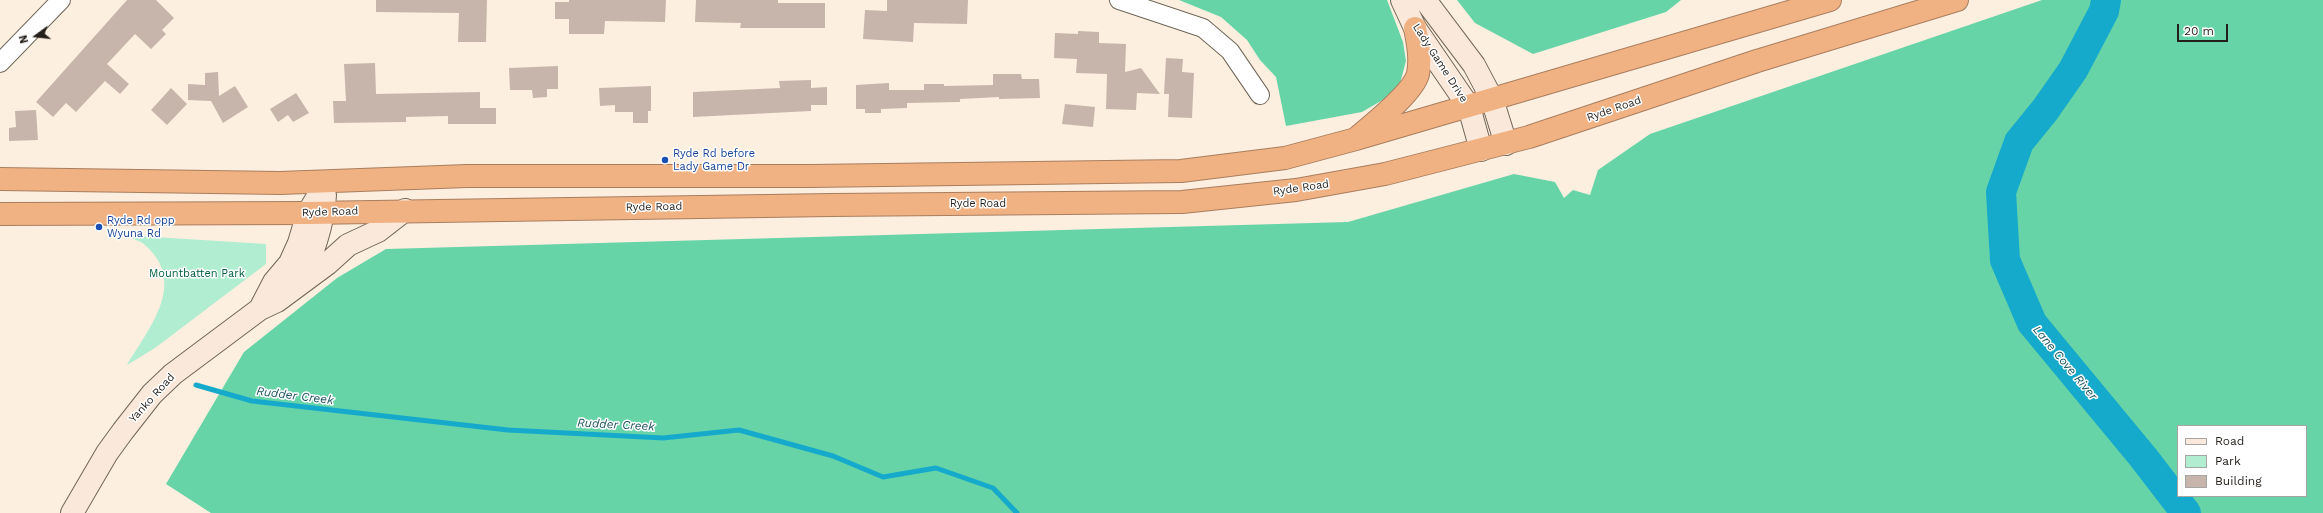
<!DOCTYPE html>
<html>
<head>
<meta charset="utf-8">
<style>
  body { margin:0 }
  #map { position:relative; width:2323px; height:513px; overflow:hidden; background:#fcefe0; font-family:"Work Sans",sans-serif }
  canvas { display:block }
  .legend { position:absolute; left:2177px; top:425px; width:130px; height:72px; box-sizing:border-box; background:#fff; border:1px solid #a7a5a3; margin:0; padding:5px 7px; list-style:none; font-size:12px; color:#241f1a }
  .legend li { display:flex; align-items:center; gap:8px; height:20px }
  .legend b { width:20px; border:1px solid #a7a5a3 }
  .north { position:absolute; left:16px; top:16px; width:40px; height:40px; -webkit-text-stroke:3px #fff; paint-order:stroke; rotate:255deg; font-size:11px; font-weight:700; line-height:16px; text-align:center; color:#241f1a }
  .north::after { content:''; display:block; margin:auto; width:14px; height:18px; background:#241f1a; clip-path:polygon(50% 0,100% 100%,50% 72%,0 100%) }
  .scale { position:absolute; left:2177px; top:24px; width:51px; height:18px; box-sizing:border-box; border:2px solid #241f1a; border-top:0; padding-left:5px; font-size:12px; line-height:14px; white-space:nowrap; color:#241f1a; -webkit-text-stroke:3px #fff; paint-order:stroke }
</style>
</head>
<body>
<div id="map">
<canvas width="2323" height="513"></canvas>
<ul class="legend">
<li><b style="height:5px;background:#fae8da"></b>Road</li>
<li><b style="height:11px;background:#b0edd1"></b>Park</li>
<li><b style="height:11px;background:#c7b5ab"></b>Building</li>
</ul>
<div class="north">N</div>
<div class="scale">20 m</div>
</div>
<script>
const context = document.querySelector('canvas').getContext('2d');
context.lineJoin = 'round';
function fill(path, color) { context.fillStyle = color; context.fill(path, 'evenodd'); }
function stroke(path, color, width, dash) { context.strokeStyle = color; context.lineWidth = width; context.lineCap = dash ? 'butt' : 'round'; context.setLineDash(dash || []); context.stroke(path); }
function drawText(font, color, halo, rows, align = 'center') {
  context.font = font + ' "Work Sans",sans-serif'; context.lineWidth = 3; context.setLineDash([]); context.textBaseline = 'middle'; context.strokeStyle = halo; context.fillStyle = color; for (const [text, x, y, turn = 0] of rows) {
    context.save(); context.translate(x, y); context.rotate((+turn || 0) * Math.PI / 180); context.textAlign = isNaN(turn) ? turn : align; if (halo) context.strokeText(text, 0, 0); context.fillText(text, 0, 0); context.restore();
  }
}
fill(new Path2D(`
  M 122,235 L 266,244 L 266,264 L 155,348 L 127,365 C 149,328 188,283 145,245 C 140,240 129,238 122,235 Z`), '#b0edd1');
fill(new Path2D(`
  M 1179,0 L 1387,0 L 1403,42 L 1406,61 L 1398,91 L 1362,112 L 1286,126 L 1276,77 L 1260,60 L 1247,40 L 1221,17 Z
  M 1457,0 L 1681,0 L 1666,12 L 1533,54 L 1475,23 Z
  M 2042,0 L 2323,0 L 2323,513 L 211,513 L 166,484 L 244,352 L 337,278 L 386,249 L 1348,222 L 1514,174 L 1555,182 L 1564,198 L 1573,190 L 1590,195 L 1598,170 L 1650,134 ZM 2178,426 L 2306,426 L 2306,496 L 2178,496 Z`), '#67d4a8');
stroke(new Path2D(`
  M 196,385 L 252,401 L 508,430 L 663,438 L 739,430 L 833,456 L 883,477 L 936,468 L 993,488 L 1017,513`), '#15aacb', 5);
stroke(new Path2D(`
  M 2106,0 L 2104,11 L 2073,70 L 2045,110 L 2019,142 L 2001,192 L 2005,260 L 2032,323 L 2143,457 L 2186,513`), '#15aacb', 30);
fill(new Path2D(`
  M 127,0 L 156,0 L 174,18 L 162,30 L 166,34 L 151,49 L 135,34 L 107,64 L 129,84 L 120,94 L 105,81 L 76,112 L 66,103 L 53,117 L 36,102 Z
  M 376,0 L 487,0 L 486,42 L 458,42 L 459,13 L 376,12 Z
  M 569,0 L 666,0 L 665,22 L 605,21 L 604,34 L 569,34 L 569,19 L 555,19 L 555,2 L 569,2 Z
  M 696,0 L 778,0 L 778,3 L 825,3 L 825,28 L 740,28 L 741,23 L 695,22 Z
  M 887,0 L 968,0 L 967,24 L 914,23 L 913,42 L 863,39 L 865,10 L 887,11 Z
  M 1078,31 L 1099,32 L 1099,43 L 1126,44 L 1125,72 L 1141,68 L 1160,94 L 1137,93 L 1136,110 L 1106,109 L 1107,74 L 1076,73 L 1077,59 L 1054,58 L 1055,33 L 1078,34 Z
  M 1166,58 L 1183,59 L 1182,72 L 1194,73 L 1192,118 L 1168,117 L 1169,94 L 1164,94 Z
  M 375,63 L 376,94 L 480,92 L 480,108 L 496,108 L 496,124 L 448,124 L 448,116 L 406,117 L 406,122 L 334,123 L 333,101 L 346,101 L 344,64 Z
  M 558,66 L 558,89 L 547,89 L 547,97 L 533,98 L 532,90 L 510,90 L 509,68 Z
  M 218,72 L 219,96 L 235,86 L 248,107 L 223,123 L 211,101 L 188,100 L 188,84 L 205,85 L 205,73 Z
  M 993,74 L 1021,74 L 1022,79 L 1039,79 L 1040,98 L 999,99 L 999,97 L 960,99 L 960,102 L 907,103 L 907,108 L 881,109 L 881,113 L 865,113 L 865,109 L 856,109 L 856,85 L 889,83 L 889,90 L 924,90 L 924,84 L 944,84 L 944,86 L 993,85 Z
  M 811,80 L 811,88 L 827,87 L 827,105 L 811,105 L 811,111 L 693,117 L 693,92 L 780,88 L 779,81 Z
  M 651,86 L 651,111 L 648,111 L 648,123 L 633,123 L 633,112 L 615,112 L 615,105 L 600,106 L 599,88 Z
  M 171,88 L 187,104 L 167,125 L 151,110 Z
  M 296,93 L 309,113 L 293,122 L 288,115 L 278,122 L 270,109 Z
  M 1065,104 L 1095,107 L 1093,127 L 1062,124 Z
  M 36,110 L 38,140 L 9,141 L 9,128 L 16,127 L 15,111 Z`), '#c7b5ab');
const street = new Path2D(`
  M 1119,0 L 1203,28 L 1230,51 L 1260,95
  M 0,63 L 61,0`);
const secondary = new Path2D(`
  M 1402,0 L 1415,28 L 1469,107 L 1481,150
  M 1425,0 L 1474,65 L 1492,99 L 1506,144
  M 300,284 C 312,254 323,227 325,195
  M 260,309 L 274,282 L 290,263 L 299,243 L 308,213 L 326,183
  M 72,513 L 107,453 L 123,431 L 152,394 L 173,374 L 260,309 L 277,301 L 327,264 L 348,245 L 378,231 L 405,210`);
const highway = new Path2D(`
  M 1358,137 C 1374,123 1413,93 1418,74 C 1421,59 1418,43 1415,28
  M 0,179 L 280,183 L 467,176 L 811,176 L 1181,171 L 1285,158 L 1356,139 L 1830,0
  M 0,214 L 308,213 L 831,205 L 1182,202 L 1296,190 L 1385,174 L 1529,137 L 1757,61 L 1957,0`);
stroke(street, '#706658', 20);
stroke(secondary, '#706658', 24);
stroke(highway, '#a97e5e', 24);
stroke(street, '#fff', 18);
stroke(secondary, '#fae8da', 22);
stroke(highway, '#f0b183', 22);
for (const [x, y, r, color] of [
  [665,160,4,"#1a4fb4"],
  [99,227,4,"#1a4fb4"]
]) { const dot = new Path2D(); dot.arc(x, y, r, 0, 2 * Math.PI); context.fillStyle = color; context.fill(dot); stroke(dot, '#fff', 1.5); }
drawText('11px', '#241f1a', '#fff', [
  ["Lady Game Drive",1440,63,57],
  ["Ryde Road",1614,109,-19],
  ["Ryde Road",1301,188,-8],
  ["Ryde Road",978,204],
  ["Ryde Road",654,207,-1],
  ["Ryde Road",330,212,-2],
  ["Yanko Road",152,398,-48]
]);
drawText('11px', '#164399', '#fff', [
  ["Ryde Rd before",673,154],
  ["Lady Game Dr",673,167],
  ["Ryde Rd opp",107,221],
  ["Wyuna Rd",107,234]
], 'left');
drawText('11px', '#005e42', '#fff', [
  ["Mountbatten Park",197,274]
]);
drawText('italic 12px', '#1d5361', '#fff', [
  ["Lane Cove River",2065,363,50],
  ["Rudder Creek",295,396,7],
  ["Rudder Creek",616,425,3]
]);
</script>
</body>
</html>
